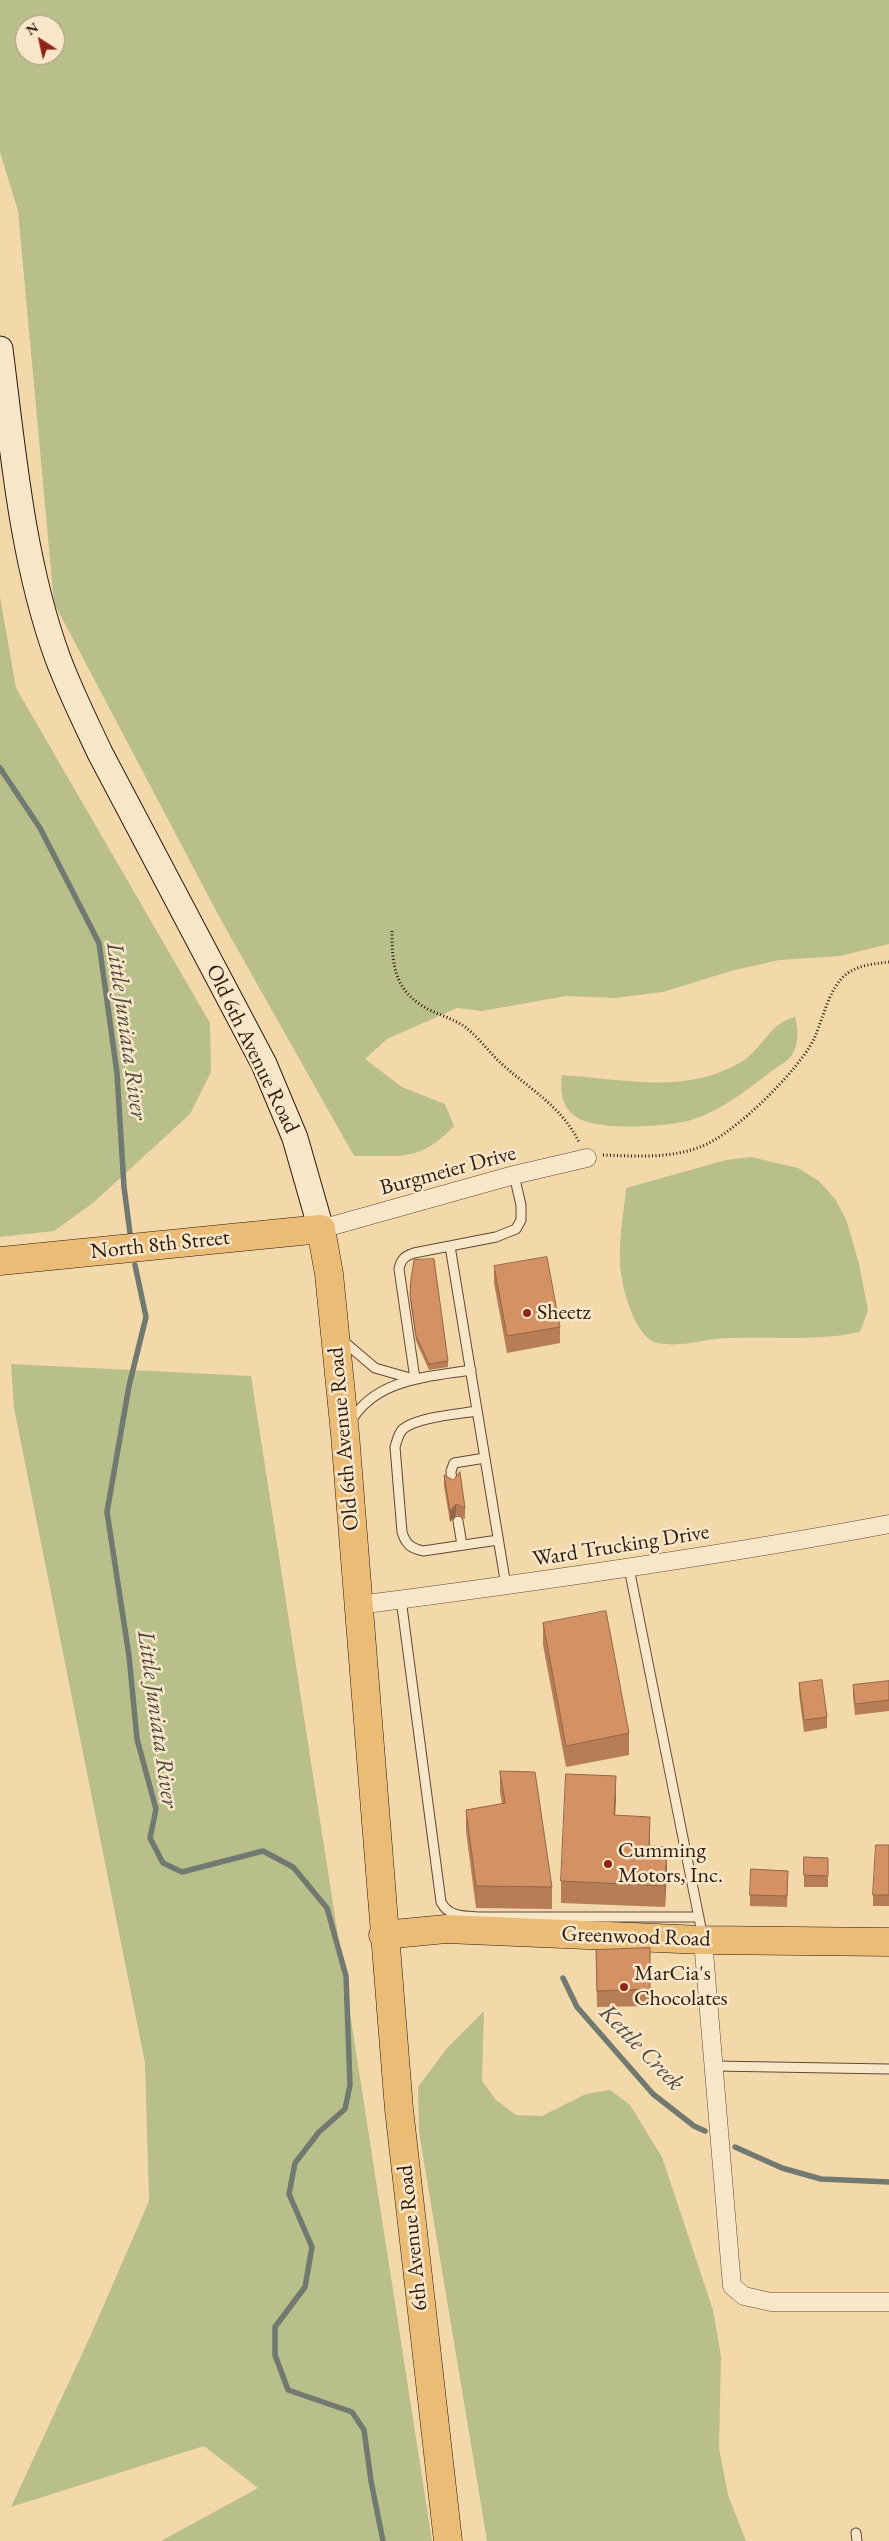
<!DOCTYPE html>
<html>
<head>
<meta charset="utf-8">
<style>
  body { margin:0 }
  #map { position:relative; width:889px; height:2541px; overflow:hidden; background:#f3d9aa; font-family:"EB Garamond",serif }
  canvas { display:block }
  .north { position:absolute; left:15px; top:15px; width:50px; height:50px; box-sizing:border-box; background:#f7e6c8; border:1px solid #a7947e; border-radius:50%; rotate:325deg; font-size:14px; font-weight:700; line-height:20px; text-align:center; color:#2e1910 }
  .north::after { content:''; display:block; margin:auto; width:18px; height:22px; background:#8f2418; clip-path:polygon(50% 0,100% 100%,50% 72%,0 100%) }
</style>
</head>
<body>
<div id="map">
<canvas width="889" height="2541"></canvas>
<div class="north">N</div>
</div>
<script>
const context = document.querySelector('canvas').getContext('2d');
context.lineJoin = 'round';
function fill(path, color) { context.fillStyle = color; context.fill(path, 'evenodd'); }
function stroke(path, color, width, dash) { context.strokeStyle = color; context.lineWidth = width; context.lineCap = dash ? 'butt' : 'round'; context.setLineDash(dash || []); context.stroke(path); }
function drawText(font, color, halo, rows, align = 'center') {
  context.font = font + ' "EB Garamond",serif'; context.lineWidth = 5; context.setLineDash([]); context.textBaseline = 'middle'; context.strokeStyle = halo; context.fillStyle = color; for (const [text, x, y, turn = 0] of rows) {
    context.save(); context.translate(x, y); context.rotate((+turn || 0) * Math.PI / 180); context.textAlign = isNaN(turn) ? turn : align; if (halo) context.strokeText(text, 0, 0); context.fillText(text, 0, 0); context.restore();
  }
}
fill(new Path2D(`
  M 0,0 L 889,0 L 889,944 L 840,956 L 779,960 L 731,971 L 663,992 L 615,998 L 566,996 L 482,1011 L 457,1008 L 387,1039 L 365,1059 L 402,1087 L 445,1104 L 454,1126 C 419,1163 401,1155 354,1156 L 221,920 L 54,603 L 18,211 L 0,152 ZM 25,25 L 55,25 L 55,55 L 25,55 Z
  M 0,597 L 16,688 L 210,1023 L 211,1072 L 190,1114 L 93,1203 L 54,1231 L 0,1237 Z
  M 795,1017 C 798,1028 799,1040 794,1051 C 790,1061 778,1066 769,1073 C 745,1092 720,1111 691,1120 C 667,1127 595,1132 575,1116 C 561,1106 560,1090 562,1075 C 623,1079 686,1095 741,1062 C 763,1049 769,1023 795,1017 Z
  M 751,1157 L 798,1168 L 819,1181 L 835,1199 L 846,1219 L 859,1264 L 868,1310 L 860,1332 C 818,1341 773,1337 730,1338 C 707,1338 682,1348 658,1343 C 634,1339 620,1282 620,1261 C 619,1237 624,1212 626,1188 L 726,1160 Z
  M 11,1364 L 251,1376 L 432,2541 L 161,2541 L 258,2488 L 204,2446 L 11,2507 L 89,2339 L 149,2201 L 145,2063 L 14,1408 Z
  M 484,2011 L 482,2081 L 496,2100 L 516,2115 L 542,2116 L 586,2094 L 610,2090 L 630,2105 L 662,2157 L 713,2310 L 721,2356 L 719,2448 L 728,2495 L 746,2541 L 487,2541 L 419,2132 L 418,2087 L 447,2048 Z`), '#b9bf8a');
stroke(new Path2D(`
  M 0,768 L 40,828 L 99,943 L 117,1073 L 124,1187 L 130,1233
  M 135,1265 L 146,1317 L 129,1386 L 107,1512 L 129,1656 L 137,1739 L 156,1809 L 150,1838 L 163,1863 L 182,1872 L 263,1851 L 293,1867 L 327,1908 L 346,1976 L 350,2085 L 345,2109 L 319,2132 L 295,2163 L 289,2194 L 312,2247 L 305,2287 L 275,2327 L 275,2355 L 288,2390 L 352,2412 L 364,2430 L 371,2481 L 383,2541
  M 563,1978 L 577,2007 L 653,2094 L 694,2126 L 705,2131
  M 735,2147 L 782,2168 L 821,2179 L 889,2182`), '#717971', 5.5);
const service = new Path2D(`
  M 450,1246 L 506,1586
  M 342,1340 L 375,1368 L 410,1378
  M 415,1379 L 399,1269 C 401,1259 405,1256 414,1253 L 496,1237 L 516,1229 L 521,1220 L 521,1205 L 514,1175
  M 477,1411 C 459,1414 417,1417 403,1429 C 398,1434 397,1441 395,1447 L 402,1532 C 406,1545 411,1548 423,1551 L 498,1540
  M 350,1423 C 374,1379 427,1377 471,1370
  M 452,1485 L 451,1471 L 454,1463 L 485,1458
  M 458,1521 L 462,1545
  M 629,1568 L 703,1938
  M 401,1599 L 441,1902 C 449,1918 466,1916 482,1917 L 699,1917
  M 714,2066 L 888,2069
  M 856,2533 L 857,2541`);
const minor = new Path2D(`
  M 321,1229 L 514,1175 L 587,1158
  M 358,1605 C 536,1582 713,1557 889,1524
  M 703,1940 L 732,2286 L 744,2296 L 771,2302 L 889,2302`);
const secondary = new Path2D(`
  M 0,349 C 13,451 22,559 57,656 C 69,689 85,721 100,753 L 264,1064 L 295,1138 L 321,1229`);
const primary = new Path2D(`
  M 0,1261 L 321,1229 L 329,1274 L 345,1434 L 399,2109 L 448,2541
  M 383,1935 L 446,1929 L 703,1940 L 889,1942`);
stroke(service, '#5f4936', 11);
stroke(minor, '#5f4936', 19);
stroke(secondary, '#2e1910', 27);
stroke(primary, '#2e1910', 29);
stroke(new Path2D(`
  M 392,931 C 392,960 393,987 421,1005 C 434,1014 451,1017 465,1027 C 479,1037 489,1053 503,1065 C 531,1090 562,1107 579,1142
  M 603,1155 C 636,1156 668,1159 700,1147 C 734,1135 798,1071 814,1039 C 823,1019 828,992 843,977 C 856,965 872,964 889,962`), '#2e1910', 3, [1, 2.5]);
stroke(service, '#f7e6c8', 9);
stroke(minor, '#f7e6c8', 18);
stroke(secondary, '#f7e6c8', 25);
stroke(primary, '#eabc75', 28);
fill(new Path2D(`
  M 494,1266 L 560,1327 L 560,1343 L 507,1353 L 494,1283 Z
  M 411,1279 L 448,1361 L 448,1367 L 429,1370 L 416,1341 L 410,1300 Z
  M 444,1475 L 465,1508 L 465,1519 L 456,1515 L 450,1522 L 444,1486 Z
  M 543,1623 L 629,1733 L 629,1755 L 566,1767 L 543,1645 Z
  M 889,1681 L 889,1711 L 855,1715 L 853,1696 L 853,1685 Z
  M 799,1683 L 827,1717 L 827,1728 L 804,1732 L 799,1694 Z
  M 500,1771 L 552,1887 L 552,1909 L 476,1908 L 466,1831 L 466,1810 L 502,1804 L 500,1792 Z
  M 616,1797 L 615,1815 L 650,1838 L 650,1846 L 667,1869 L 665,1907 L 561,1903 L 561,1881 Z
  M 889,1845 L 889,1906 L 873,1906 L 873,1895 Z
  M 804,1857 L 828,1858 L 828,1887 L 804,1887 Z
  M 788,1882 L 787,1907 L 750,1906 L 750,1895 Z
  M 650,1948 L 650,2006 L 597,2007 L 596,1950 Z`), '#b67d56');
fill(new Path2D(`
  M 456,1504 L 456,1515 L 450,1522 L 450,1511 Z
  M 616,1776 L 616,1797 L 614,1836 L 614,1815 Z
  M 650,1817 L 650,1838 L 649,1868 L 649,1846 Z
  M 667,1847 L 667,1869 L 665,1907 L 665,1886 Z`), '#946646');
const building = new Path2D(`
  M 547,1257 L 560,1327 L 507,1336 L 494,1266 Z
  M 434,1259 L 448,1361 L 429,1364 L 416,1336 L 410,1294 L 411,1279 L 414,1260 Z
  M 460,1472 L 465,1508 L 456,1504 L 450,1511 L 444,1475 L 453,1480 Z
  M 606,1611 L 629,1733 L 566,1746 L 543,1623 Z
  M 822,1680 L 827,1717 L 804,1720 L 799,1683 Z
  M 889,1681 L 889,1700 L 855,1704 L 853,1685 Z
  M 500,1771 L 535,1772 L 552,1887 L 476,1886 L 466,1810 L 505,1803 Z
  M 566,1774 L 616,1776 L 614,1815 L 650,1817 L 649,1846 L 667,1847 L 665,1886 L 561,1881 Z
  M 876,1845 L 889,1845 L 889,1895 L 873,1895 Z
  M 804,1857 L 828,1858 L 828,1876 L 804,1875 Z
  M 751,1869 L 788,1871 L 787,1896 L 750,1895 Z
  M 650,1948 L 650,1989 L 597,1991 L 596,1950 Z`);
fill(building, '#d49164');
stroke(building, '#946646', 1);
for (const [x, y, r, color] of [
  [527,1313,5,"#8f2418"],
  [608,1864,5,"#8f2418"],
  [624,1987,5,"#8f2418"]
]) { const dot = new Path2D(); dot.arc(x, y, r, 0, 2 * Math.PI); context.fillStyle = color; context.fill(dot); stroke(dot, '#f7e6c8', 2); }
drawText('22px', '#2e1910', '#f7e6c8', [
  ["Old 6th Avenue Road",252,1049,64],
  ["Burgmeier Drive",448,1171,-15],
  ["North 8th Street",160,1245,-6],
  ["Old 6th Avenue Road",344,1439,-95],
  ["Ward Trucking Drive",621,1546,-9],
  ["Greenwood Road",636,1937,2],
  ["6th Avenue Road",413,2238,-96]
]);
drawText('22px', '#2e1910', '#f7e6c8', [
  ["Sheetz",537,1313],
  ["Cumming",618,1851],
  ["Motors, Inc.",618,1876],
  ["MarCia's",634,1974],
  ["Chocolates",634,1999]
], 'left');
drawText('italic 24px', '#504941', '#f7e6c8', [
  ["Little Juniata River",126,1031,82],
  ["Little Juniata River",157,1719,82],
  ["Kettle Creek",641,2048,46]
]);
</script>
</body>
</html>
